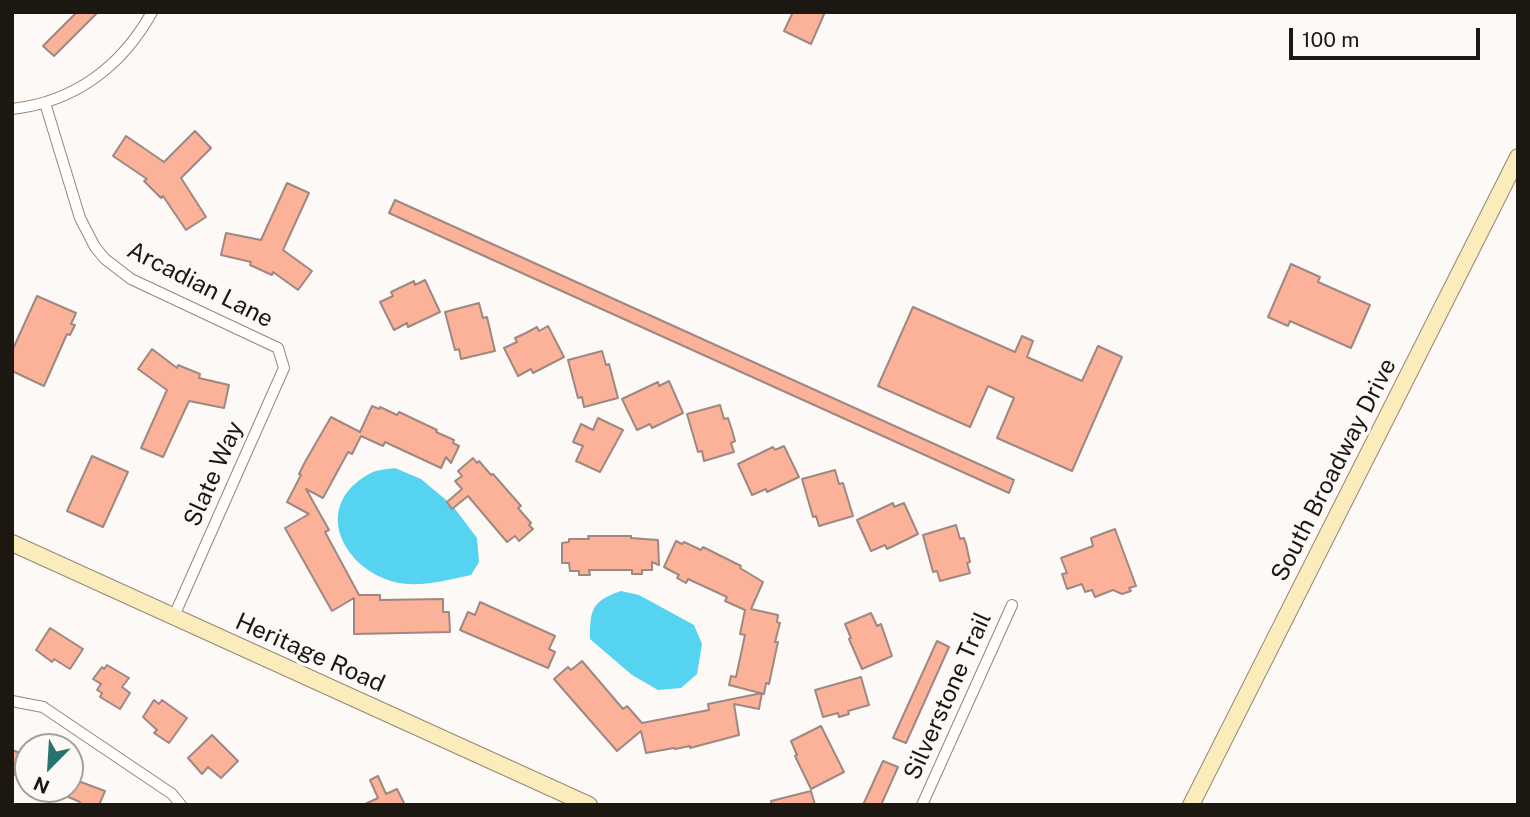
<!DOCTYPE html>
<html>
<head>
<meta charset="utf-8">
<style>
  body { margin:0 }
  #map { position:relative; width:1530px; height:817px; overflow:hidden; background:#fdf9f6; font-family:"Public Sans",sans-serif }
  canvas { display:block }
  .frame { position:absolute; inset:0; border:14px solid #1d1712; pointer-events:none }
  .north { position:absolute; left:14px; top:733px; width:70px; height:70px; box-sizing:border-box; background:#fdf9f6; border:2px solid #a39f9b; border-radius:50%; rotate:204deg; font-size:19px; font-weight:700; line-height:28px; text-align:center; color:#1d1712 }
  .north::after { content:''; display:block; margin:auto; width:24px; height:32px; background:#27716e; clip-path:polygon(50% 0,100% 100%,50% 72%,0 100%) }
  .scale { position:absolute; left:1289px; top:28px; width:191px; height:32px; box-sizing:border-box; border:4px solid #1d1712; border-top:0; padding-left:9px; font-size:21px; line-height:24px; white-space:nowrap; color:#1d1712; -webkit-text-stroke:5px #fdf9f6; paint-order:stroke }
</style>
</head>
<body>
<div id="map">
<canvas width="1530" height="817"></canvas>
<div class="frame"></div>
<div class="north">N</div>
<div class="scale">100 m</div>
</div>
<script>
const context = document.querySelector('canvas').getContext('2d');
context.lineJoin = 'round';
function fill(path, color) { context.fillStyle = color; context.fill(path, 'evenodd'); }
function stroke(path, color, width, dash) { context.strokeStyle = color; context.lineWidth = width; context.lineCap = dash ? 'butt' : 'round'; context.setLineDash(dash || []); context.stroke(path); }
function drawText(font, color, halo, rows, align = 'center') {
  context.font = font + ' "Public Sans",sans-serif'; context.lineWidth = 7; context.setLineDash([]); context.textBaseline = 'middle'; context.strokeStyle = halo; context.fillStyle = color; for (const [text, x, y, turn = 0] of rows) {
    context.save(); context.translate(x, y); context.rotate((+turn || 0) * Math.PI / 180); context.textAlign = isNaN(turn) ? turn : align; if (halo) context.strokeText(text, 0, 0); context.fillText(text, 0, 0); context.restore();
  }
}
fill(new Path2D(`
  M 395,468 L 421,479 L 452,505 L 477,538 L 479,562 L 471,575 C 446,580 417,589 391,581 C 340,565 313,505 369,474 C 375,470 387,469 395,468 Z
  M 621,591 L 639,595 L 694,625 L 702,644 L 697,674 L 681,688 L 658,690 L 632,675 L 590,639 C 590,609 592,601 621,591 Z`), '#56d3f0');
const building = new Path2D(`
  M 77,12 L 98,12 L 54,56 L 43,46 Z
  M 793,12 L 825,12 L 811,44 L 784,31 Z
  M 195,131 L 211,148 L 181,178 L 206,217 L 186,230 L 163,196 L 161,198 L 144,181 L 147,179 L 113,156 L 126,136 L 164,162 Z
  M 287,183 L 309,193 L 283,250 L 312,271 L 298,290 L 273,272 L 272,275 L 250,265 L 251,262 L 221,255 L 226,233 L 261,240 Z
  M 395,200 L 1014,480 L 1009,493 L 389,213 Z
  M 1291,264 L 1320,277 L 1318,282 L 1370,305 L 1351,348 L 1290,321 L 1288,326 L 1268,317 Z
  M 425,280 L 440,312 L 408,327 L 407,323 L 394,330 L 380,302 L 393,296 L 391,292 L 414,281 L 415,285 Z
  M 37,296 L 76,313 L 71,324 L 75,325 L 70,335 L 67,334 L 44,386 L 12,371 L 12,351 Z
  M 479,303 L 483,318 L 487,317 L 495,351 L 461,359 L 459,349 L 455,350 L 445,312 Z
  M 913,307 L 1015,352 L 1022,336 L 1033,341 L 1027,357 L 1082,381 L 1098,346 L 1122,357 L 1072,471 L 997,438 L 1014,398 L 988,386 L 970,427 L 878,386 Z
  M 548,326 L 564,357 L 533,373 L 531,369 L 518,376 L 504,348 L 517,342 L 515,338 L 526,333 L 537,327 L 539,331 Z
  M 152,349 L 177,368 L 178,365 L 200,374 L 199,378 L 229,385 L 224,408 L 189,401 L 163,457 L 141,448 L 167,390 L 138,369 Z
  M 602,351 L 606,365 L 609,364 L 618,398 L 584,407 L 582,397 L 578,398 L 568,360 Z
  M 669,381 L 683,413 L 652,428 L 650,424 L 637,430 L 622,399 L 658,382 L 659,386 Z
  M 720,405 L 724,419 L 728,418 L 732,430 L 735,441 L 731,443 L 734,452 L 704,461 L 702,451 L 698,452 L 687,414 Z
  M 372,406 L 379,409 L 380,407 L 397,415 L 399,412 L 437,430 L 436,432 L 454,440 L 453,443 L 459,446 L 451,463 L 446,457 L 441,468 L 385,442 L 383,446 L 361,436 L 352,454 L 348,452 L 323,498 L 306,489 L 329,530 L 325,532 L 359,595 L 380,595 L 380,600 L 443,599 L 443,612 L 449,612 L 450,632 L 354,634 L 354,598 L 332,611 L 285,528 L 309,514 L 287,502 L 301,475 L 299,474 L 305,462 L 331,417 L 360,432 Z
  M 598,418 L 623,430 L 600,472 L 576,461 L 583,446 L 573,442 L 581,424 L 593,430 Z
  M 784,446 L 799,477 L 767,492 L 766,489 L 752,495 L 738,464 L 773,447 L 775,450 Z
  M 92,456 L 128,472 L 103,527 L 67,511 Z
  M 473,458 L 477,463 L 479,461 L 491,475 L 493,474 L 521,506 L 518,508 L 531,523 L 529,525 L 533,529 L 519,541 L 515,536 L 507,542 L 468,496 L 452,509 L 447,502 L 462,489 L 455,481 L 462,476 L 458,471 Z
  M 835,470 L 839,484 L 843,483 L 853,516 L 819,526 L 816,516 L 813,517 L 802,479 Z
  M 893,503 L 894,507 L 904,503 L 918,534 L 887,549 L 885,545 L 871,551 L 857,520 Z
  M 956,525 L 960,539 L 964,538 L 966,544 L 970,562 L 967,563 L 970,573 L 940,581 L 937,571 L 933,572 L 923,535 Z
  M 1115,529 L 1136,586 L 1129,588 L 1131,591 L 1122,594 L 1113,590 L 1095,597 L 1092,590 L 1085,592 L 1082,584 L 1067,589 L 1062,574 L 1067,573 L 1061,558 L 1093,546 L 1091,538 Z
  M 588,536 L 631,536 L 631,538 L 658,540 L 659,565 L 652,562 L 652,570 L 642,570 L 642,574 L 632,574 L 632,570 L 589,570 L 590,575 L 579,575 L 579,571 L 570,571 L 569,563 L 562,563 L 562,543 L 569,542 L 569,539 L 589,539 Z
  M 676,541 L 682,544 L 684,542 L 701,550 L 703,547 L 741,566 L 740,568 L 763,582 L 751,609 L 778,615 L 777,622 L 780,623 L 775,642 L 778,642 L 776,651 L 769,684 L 766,683 L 764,694 L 729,685 L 731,676 L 736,677 L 745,635 L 740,634 L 745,610 L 725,601 L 727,597 L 688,579 L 686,583 L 677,578 L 679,575 L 664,567 Z
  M 480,602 L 555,636 L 549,649 L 555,652 L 548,668 L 460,630 L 468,612 L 475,615 Z
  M 871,613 L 877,626 L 881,624 L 892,656 L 862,669 L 849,639 L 851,638 L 845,624 Z
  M 50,628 L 83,649 L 70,669 L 54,659 L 52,662 L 36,650 Z
  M 937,641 L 949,647 L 906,743 L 893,738 Z
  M 582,661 L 623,709 L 627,706 L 642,723 L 709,710 L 708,704 L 762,693 L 759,709 L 734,704 L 739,735 L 690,748 L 690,746 L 675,749 L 674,748 L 646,753 L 641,731 L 617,751 L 554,679 L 568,667 L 571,670 Z
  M 107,665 L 129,678 L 122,687 L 130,693 L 120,709 L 100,697 L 102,693 L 97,690 L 101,684 L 93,679 L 102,667 L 104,669 Z
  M 861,677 L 869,705 L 848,711 L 849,714 L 839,717 L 838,713 L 823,717 L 815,690 Z
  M 154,700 L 159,704 L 162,700 L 187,718 L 169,743 L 154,733 L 157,730 L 143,717 Z
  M 821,726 L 844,772 L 811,789 L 795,756 L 797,755 L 791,741 Z
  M 212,735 L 238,761 L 221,778 L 208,767 L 202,774 L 188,758 Z
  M 12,750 L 28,756 L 28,776 L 22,774 L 21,777 L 12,774 Z
  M 883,761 L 898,767 L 881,805 L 863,805 Z
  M 378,776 L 386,794 L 397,789 L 405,805 L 363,805 L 378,798 L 370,780 Z
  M 70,778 L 105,791 L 99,805 L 79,805 L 80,802 L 50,789 L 70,789 Z
  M 811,791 L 815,805 L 772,805 L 771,801 Z`);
fill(building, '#fbb299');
stroke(building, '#9e8881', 2);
const street = new Path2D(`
  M 45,103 L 80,218 L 95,247 L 105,259 L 131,279 L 278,348 L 284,368 L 174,616
  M 12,109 C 75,102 122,66 152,12
  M 12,701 L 43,707 L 172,794 L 181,805
  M 922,805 L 1012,605`);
const secondary = new Path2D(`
  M 12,543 L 589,805
  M 1191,805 L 1518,157`);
stroke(street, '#978578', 12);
stroke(secondary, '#978578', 18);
stroke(street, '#fff', 10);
stroke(secondary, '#fbedbb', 16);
drawText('24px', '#1d1712', '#fdf9f6', [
  ["Arcadian Lane",200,285,27],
  ["South Broadway Drive",1334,470,-63],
  ["Slate Way",214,474,-66],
  ["Heritage Road",310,653,24],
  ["Silverstone Trail",948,696,-66]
]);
</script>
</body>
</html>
